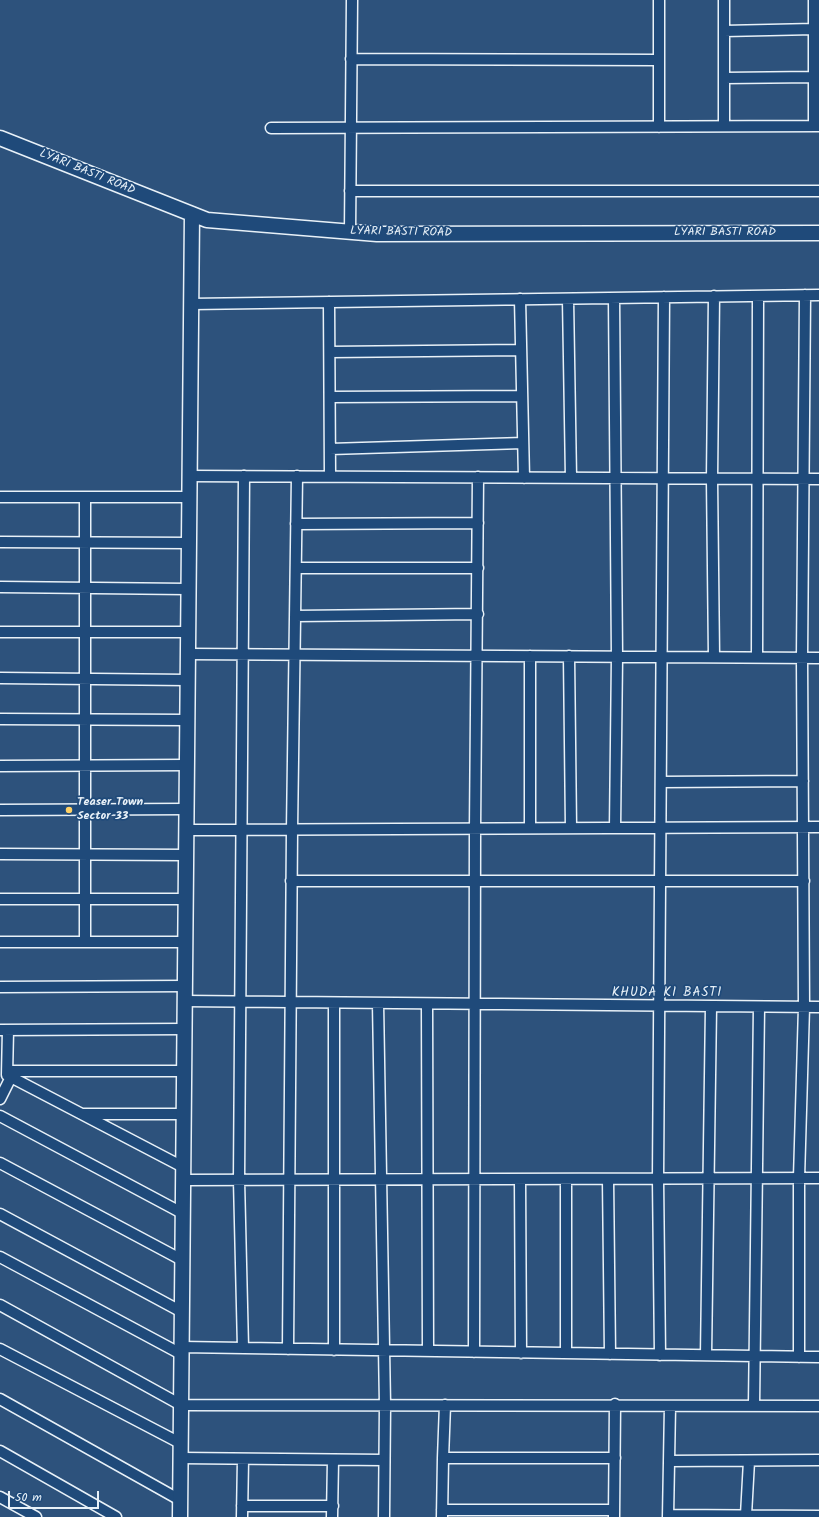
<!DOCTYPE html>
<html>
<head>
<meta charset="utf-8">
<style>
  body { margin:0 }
  #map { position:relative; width:819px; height:1517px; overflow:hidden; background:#2d527c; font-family:Kalam,sans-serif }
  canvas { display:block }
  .scale { position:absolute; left:8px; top:1491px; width:91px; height:18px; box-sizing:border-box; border:2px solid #e8f1f8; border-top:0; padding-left:5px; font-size:12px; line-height:14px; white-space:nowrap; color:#e8f1f8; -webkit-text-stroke:3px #1f4a7a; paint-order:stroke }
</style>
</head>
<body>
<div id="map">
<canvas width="819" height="1517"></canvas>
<div class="scale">50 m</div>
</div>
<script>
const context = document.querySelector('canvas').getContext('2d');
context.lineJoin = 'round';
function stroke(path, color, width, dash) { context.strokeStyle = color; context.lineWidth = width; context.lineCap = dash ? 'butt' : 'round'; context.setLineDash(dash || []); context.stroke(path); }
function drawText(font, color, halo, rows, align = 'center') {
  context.font = font + ' Kalam,sans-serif'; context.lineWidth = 3.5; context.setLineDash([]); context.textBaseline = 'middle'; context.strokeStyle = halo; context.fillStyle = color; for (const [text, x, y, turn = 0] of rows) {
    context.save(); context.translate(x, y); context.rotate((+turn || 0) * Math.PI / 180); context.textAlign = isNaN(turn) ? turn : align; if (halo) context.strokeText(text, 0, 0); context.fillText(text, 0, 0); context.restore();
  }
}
const street = new Path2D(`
  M 659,0 L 659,127
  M 724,0 L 724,126
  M 814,0 L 814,126
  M 724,31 L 814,29
  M 351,59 L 659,60
  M 724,78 L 814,77
  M 271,128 L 819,126
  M 350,191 L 819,191
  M 350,232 L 352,0
  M 614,298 L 617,657 L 615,828
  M 520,299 L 524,478
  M 568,299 L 571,478
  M 329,302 L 330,476
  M 191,304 L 819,295
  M 330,352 L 521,350
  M 330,397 L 522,396
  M 330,449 L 523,443
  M 189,476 L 819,479
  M 0,497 L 189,497
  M 85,497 L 85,942
  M 296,524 L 478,523
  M 0,542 L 189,543
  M 296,568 L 478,568
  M 0,587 L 188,589
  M 295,616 L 478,614
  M 0,632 L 188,632
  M 188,654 L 819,658
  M 530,656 L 530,828
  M 569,656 L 571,828
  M 714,657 L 712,479 L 714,296
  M 757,657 L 758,296
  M 0,678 L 188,680
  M 0,719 L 187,720
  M 0,766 L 187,765
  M 661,782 L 803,781
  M 0,810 L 186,809
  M 186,830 L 819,827
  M 0,854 L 186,855
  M 291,881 L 804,881
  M 0,899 L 186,899
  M 0,942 L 185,942
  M 0,987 L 185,986
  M 184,1001 L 819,1007
  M 334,1003 L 334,1350
  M 378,1003 L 385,1405 L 384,1517
  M 427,1004 L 428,1351
  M 0,1030 L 184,1029
  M 8,1030 L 7,1075 L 183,1167
  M 8,1071 L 184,1071
  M 0,1099 L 11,1077
  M 83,1114 L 183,1114
  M 0,1116 L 182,1213
  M 0,1163 L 182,1260
  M 520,1179 L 521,1353
  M 566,1179 L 566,1353
  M 608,1179 L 610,1354
  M 183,1180 L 819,1178
  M 0,1214 L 182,1312
  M 0,1257 L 181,1354
  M 0,1305 L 181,1405 L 819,1406
  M 181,1347 L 819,1357
  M 243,1348 L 239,1180 L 244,476
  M 0,1349 L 180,1443
  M 288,1349 L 292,830 L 297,476
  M 474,1352 L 475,829 L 478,477
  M 660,1355 L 658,1179 L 664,297
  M 706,1355 L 711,1007
  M 799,1357 L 799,1178 L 804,1007 L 802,658 L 805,295
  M 0,1399 L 180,1500
  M 445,1405 L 443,1458 L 615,1458
  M 754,1406 L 759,1007
  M 0,1451 L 116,1517
  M 180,1458 L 384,1460
  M 669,1461 L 819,1460
  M 0,1497 L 36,1517
  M 242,1506 L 333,1506
  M 442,1510 L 614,1510
  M 668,1515 L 819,1516
  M 746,1515 L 749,1461
  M 242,1517 L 243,1459
  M 332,1517 L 333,1460
  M 442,1517 L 443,1458
  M 614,1517 L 615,1404
  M 668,1517 L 670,1406`);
const secondary = new Path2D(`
  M 0,138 L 207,220 L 377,234 L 819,233
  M 180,1517 L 192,214`);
stroke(street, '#e8f1f8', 13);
stroke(secondary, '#e8f1f8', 17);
stroke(street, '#1f4a7a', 10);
stroke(secondary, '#1f4a7a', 14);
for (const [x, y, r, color] of [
  [69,810,4,"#ffd166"]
]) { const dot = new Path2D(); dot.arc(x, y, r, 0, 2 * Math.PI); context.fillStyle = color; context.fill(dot); stroke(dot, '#1f4a7a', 1.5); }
drawText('12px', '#e8f1f8', '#1f4a7a', [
  ["LYARI BASTI ROAD",87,173,22],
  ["LYARI BASTI ROAD",401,233,1],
  ["LYARI BASTI ROAD",725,233]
]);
drawText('bold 12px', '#e8f1f8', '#1f4a7a', [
  ["Teaser Town",77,803],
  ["Sector 33",77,817]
], 'left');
context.letterSpacing = '1px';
drawText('13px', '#e8f1f8', '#1f4a7a', [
  ["KHUDA KI BASTI",667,994]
]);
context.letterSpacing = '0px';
</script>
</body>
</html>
